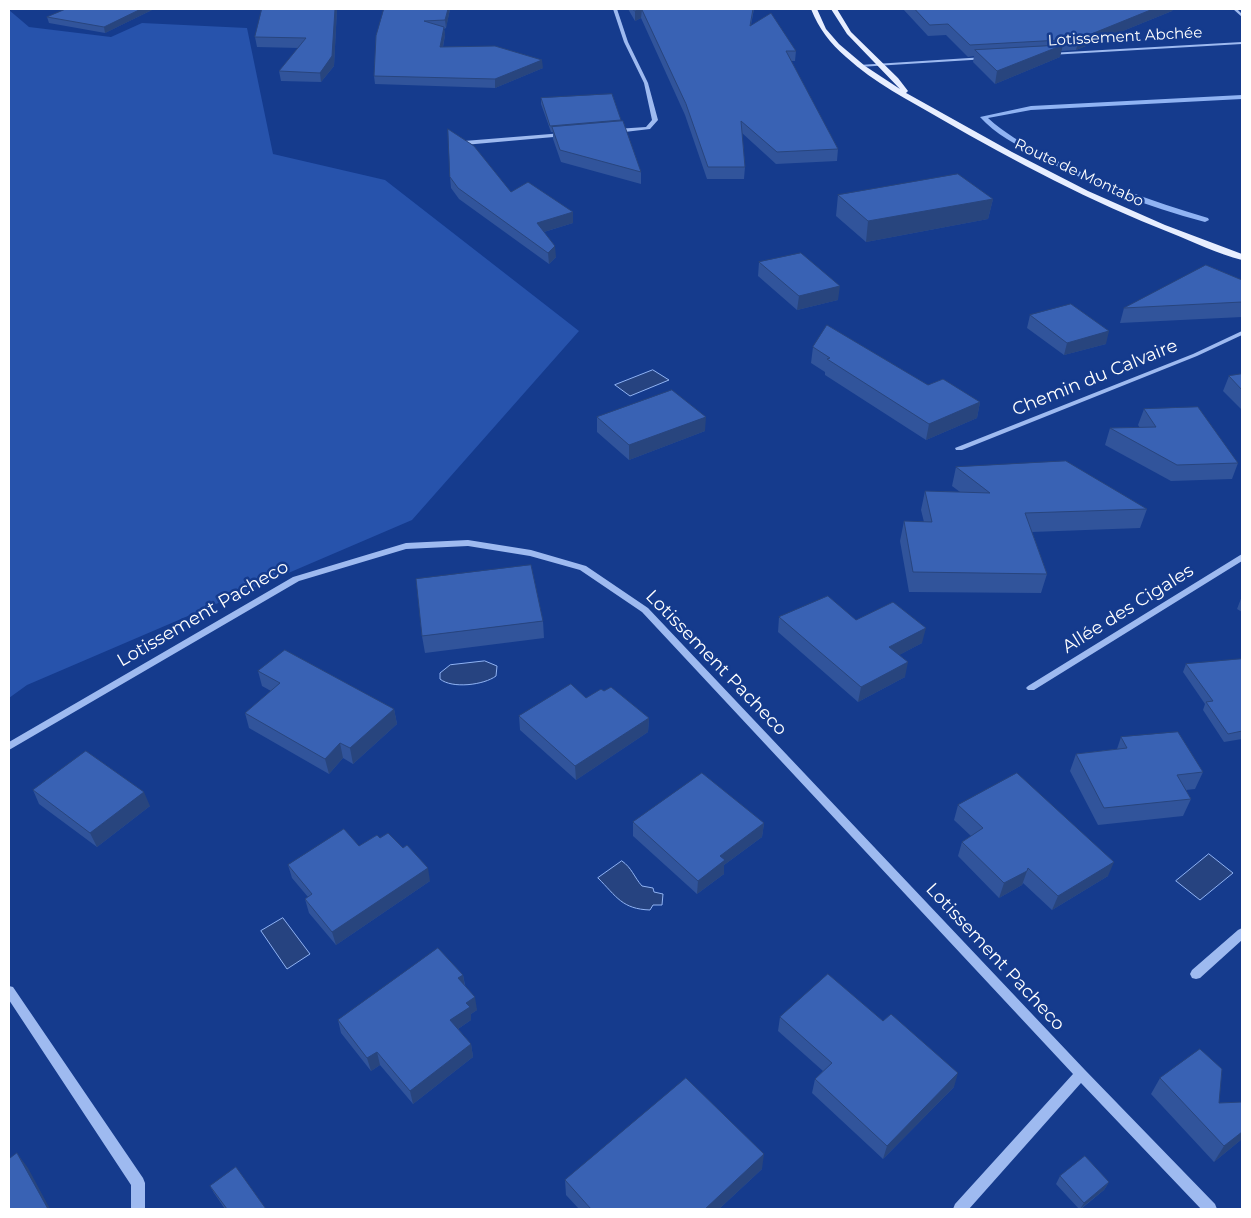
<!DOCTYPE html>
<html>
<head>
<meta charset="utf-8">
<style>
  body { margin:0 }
  #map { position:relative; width:1251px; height:1218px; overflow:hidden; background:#153b8d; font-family:Montserrat,sans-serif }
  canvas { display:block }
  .frame { position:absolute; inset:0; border:10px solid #fff; pointer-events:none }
</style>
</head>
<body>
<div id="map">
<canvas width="1251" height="1218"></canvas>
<div class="frame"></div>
</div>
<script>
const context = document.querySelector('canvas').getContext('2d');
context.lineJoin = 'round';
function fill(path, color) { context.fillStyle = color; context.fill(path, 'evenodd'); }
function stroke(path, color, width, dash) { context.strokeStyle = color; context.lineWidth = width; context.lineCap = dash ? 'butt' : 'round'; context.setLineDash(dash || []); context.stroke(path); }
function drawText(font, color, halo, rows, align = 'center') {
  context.font = font + ' Montserrat,sans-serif'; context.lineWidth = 5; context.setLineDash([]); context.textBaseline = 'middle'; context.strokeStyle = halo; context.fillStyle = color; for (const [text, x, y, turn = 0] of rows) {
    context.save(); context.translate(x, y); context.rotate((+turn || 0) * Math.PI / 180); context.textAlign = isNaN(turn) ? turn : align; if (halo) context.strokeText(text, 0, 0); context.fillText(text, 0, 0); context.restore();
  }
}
fill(new Path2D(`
  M 9,10 L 29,27 L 111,37 L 142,23 L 247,28 L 273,154 L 385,180 L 579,331 L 412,520 L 27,685 L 9,698 Z`), '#2753ac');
const water = new Path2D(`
  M 653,370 L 669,380 L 630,396 L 615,385 Z
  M 485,661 L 497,666 L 496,676 C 484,685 452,689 440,679 L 440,673 L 450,665 Z
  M 1209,854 L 1233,873 L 1200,900 L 1176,881 Z
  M 622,861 C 632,868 634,877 642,886 L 653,888 L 654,892 L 663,894 L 662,905 L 653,905 L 650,910 C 622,909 617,897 598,878 Z
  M 283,918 L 310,954 L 287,969 L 261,931 Z`);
fill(water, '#264380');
stroke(water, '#90b3f3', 1);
fill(new Path2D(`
  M 1242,95 L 1242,99 L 1031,110 L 988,118 C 1004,133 1024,144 1043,154 C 1096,181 1151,201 1208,218 L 1209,220 L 1205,222 C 1147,207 1090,184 1037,156 C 1017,145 995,134 980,117 L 1031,106 Z`), '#90b3f3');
fill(new Path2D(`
  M 613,9 L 617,9 L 628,42 L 648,83 L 658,120 L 650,129 L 616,133 L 613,131 L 616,129 L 646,127 L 652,120 L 644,83 L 624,42 Z
  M 1233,9 L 1237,9 L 1242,14 L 1242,17 Z
  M 1242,42 L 1242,44 L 1050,55 L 1048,54 L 1050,53 Z
  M 985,57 L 987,58 L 987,59 L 859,67 L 857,66 L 859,65 Z
  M 563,133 L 565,134 L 565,136 L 464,145 L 461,143 L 464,141 Z
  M 1242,331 L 1242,335 L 1197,356 L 962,450 L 956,450 L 955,448 L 1193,354 Z
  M 468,540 L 531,550 L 586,566 L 648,608 L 1085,1070 L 1215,1204 L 1217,1209 L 1201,1209 L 1081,1083 L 969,1209 L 953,1209 L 955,1204 L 1073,1074 L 642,612 L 580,570 L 530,556 L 468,546 L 406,549 L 299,581 L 9,750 L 9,742 L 293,577 L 406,543 Z
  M 1242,554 L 1242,561 L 1034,690 L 1028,690 L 1026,688 L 1028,686 Z
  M 1242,928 L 1242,940 L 1200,978 L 1196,979 L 1192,978 L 1190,974 L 1192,970 L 1238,930 Z
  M 9,986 L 13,987 L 143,1178 L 145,1183 L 145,1209 L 131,1209 L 131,1185 L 9,1000 Z`), '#9ebaf0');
fill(new Path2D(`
  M 811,9 L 817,9 L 826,29 L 839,44 L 865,66 L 900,89 L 847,34 L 831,9 L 837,9 L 851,32 L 898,78 L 908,91 L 906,93 L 908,94 L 1012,152 L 1088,191 L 1165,225 L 1242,254 L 1242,260 C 1218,254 1194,242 1171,233 C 1092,202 1015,162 941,119 C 909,100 874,83 846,57 C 830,43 819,29 811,9 Z`), '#e7eeff');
fill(new Path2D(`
  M 154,9 L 105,33 L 49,23 L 47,17 Z
  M 262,9 L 337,9 L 334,66 L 321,82 L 281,81 L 279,71 L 299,48 L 257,47 L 255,37 Z
  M 384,9 L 450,9 L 446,28 L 444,29 L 445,35 L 443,47 L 543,68 L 495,88 L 375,84 L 374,76 Z
  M 628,9 L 754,9 L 751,25 L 796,51 L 795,61 L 791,61 L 838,149 L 837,161 L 776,164 L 742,133 L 745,167 L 744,179 L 707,179 L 685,115 L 641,18 L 635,21 Z
  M 903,9 L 1173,9 L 1172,11 L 1076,50 L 1061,51 L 1060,57 L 995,84 L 973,62 L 974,56 L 968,57 L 946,35 L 928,36 Z
  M 541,98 L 621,120 L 641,172 L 641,184 L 561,162 L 553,139 L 553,132 L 551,132 L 541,104 Z
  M 450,177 L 511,192 L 573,212 L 573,223 L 544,232 L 556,257 L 549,264 L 459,199 L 451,188 Z
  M 838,195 L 993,199 L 988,219 L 866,242 L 836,216 Z
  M 759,262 L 838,300 L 797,310 L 758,276 Z
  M 1242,280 L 1242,317 L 1120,323 L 1124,308 Z
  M 1030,315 L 1106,344 L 1064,355 L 1027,328 Z
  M 813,347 L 980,402 L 977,418 L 926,440 L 825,375 L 825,372 L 811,363 Z
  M 1242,374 L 1242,410 L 1223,391 L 1229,376 Z
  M 1144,409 L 1238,463 L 1232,479 L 1171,481 L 1105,445 L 1110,428 L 1140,428 L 1138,425 Z
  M 597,417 L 705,431 L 629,460 L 597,432 Z
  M 956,467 L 1147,509 L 1140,528 L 1032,532 L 1047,574 L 1041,593 L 909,592 L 900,541 L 904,521 L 924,522 L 921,510 L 925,491 L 960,492 L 952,486 Z
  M 1242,596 L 1242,612 L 1237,609 Z
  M 779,617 L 856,620 L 922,643 L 899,655 L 905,677 L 858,702 L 778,632 Z
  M 543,621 L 544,638 L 425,653 L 422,636 Z
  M 1242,659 L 1242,739 L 1224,742 L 1203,710 L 1205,704 L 1183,672 L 1186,664 Z
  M 258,671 L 394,709 L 397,724 L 353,764 L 343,758 L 329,774 L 249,728 L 245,713 L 271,691 L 262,686 Z
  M 586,698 L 649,718 L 648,732 L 576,780 L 520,730 L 519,716 Z
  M 1121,737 L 1203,772 L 1195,789 L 1186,790 L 1191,799 L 1183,816 L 1098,825 L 1070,771 L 1076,754 L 1117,749 Z
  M 33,790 L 150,806 L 97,847 L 39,804 Z
  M 958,805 L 1108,876 L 1052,910 L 1023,883 L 1022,885 L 999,898 L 958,856 L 962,842 L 971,836 L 954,820 Z
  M 633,822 L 764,823 L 762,837 L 724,865 L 724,874 L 697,894 L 633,836 Z
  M 359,846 L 430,881 L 336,945 L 309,913 L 305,899 L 308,897 L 292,878 L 288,865 Z
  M 463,975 L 465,985 L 477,1010 L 471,1014 L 471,1020 L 458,1029 L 471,1044 L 473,1057 L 413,1104 L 380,1065 L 371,1071 L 341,1033 L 338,1020 Z
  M 780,1017 L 954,1087 L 883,1159 L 812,1093 L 815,1079 L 823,1071 L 778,1031 Z
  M 1160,1078 L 1219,1103 L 1242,1139 L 1214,1162 L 1151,1094 Z
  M 762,1169 L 719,1209 L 579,1209 L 566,1195 L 565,1180 Z
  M 1060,1176 L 1109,1182 L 1104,1190 L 1081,1209 L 1079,1209 L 1056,1184 Z
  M 210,1186 L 266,1209 L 225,1209 L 214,1193 Z`), '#31549b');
fill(new Path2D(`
  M 141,9 L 154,9 L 105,33 L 104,27 Z
  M 335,9 L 337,9 L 334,66 L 321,82 L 320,73 Z
  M 448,9 L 450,9 L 446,28 L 445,20 Z
  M 640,9 L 642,9 L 641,18 L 635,21 L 635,11 Z
  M 1153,9 L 1173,9 L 1172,11 L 1076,50 L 1079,39 Z
  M 444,27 L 445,35 L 441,55 L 440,47 Z
  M 1063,45 L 1060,57 L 995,84 L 997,71 Z
  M 542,60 L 543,68 L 495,88 L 495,79 Z
  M 993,199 L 988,219 L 866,242 L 868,221 Z
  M 573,212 L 573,223 L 537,234 L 537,223 Z
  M 555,246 L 556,257 L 549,264 L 548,253 Z
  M 840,286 L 838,300 L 797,310 L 799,296 Z
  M 1109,331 L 1106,344 L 1064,355 L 1067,343 Z
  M 980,402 L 977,418 L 926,440 L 929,424 Z
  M 706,417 L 705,431 L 629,460 L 629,445 Z
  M 926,628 L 922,643 L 886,662 L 889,647 Z
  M 908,662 L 905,677 L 858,702 L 861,687 Z
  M 394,709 L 397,724 L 353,764 L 350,748 Z
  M 649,718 L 648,732 L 576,780 L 575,766 Z
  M 340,743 L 343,758 L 329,774 L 325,759 Z
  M 144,792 L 150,806 L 97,847 L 90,833 Z
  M 764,823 L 762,837 L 724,865 L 724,874 L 697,894 L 698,881 L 720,856 Z
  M 1114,862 L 1108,876 L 1052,910 L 1058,896 Z
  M 428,868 L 430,881 L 336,945 L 332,932 Z
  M 1027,871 L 1022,885 L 999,898 L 1004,883 Z
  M 463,975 L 465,988 L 458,978 Z
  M 475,997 L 477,1010 L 471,1014 L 471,1020 L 452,1033 L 450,1020 L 466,1003 Z
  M 471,1044 L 473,1057 L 413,1104 L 410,1091 Z
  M 377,1052 L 380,1065 L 371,1071 L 367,1058 Z
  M 958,1073 L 954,1087 L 883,1159 L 887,1146 Z
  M 1242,1132 L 1242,1139 L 1214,1162 L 1224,1146 Z
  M 17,1153 L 28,1168 L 50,1209 L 48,1209 Z
  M 764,1154 L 762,1169 L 719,1209 L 705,1209 Z
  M 1109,1182 L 1104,1190 L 1080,1209 L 1084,1203 Z`), '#28457e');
const building = new Path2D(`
  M 66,9 L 141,9 L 104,27 L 47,17 Z
  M 262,9 L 335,9 L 332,56 L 320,73 L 279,71 L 306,38 L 255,37 Z
  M 384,9 L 448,9 L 445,20 L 424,21 L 444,27 L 440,47 L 495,46 L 542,60 L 495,79 L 374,76 L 376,36 Z
  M 633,9 L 640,9 L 635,11 Z
  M 642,9 L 753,9 L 750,26 L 771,13 L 796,51 L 786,51 L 838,149 L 777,152 L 741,121 L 745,167 L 708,167 L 686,104 Z
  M 915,9 L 1153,9 L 1079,39 L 970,45 L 948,24 L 930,25 Z
  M 1063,45 L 997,71 L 975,50 Z
  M 612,94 L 621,120 L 550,126 L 541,98 Z
  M 623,121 L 641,172 L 560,150 L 552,127 Z
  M 448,129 L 474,146 L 511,192 L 528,182 L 573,212 L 537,223 L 555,246 L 548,253 L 458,188 L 450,177 Z
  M 958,174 L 993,199 L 868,221 L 838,195 Z
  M 801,253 L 840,286 L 799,296 L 759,262 Z
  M 1206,265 L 1242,280 L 1242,302 L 1124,308 Z
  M 1071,304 L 1109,331 L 1067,343 L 1030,315 Z
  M 827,325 L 928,385 L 943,379 L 980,402 L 929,424 L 827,359 L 830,358 L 813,347 Z
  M 1242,374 L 1242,390 L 1229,376 Z
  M 672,390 L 706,417 L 629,445 L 597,417 Z
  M 1198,407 L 1238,463 L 1177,465 L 1110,428 L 1156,427 L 1144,409 Z
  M 1066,461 L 1147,509 L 1025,513 L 1047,574 L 913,572 L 904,521 L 932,522 L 925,491 L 990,493 L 956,467 Z
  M 531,565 L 543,621 L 422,636 L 416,579 Z
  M 828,596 L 856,620 L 893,602 L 926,628 L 889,647 L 908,662 L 861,687 L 779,617 Z
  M 285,650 L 394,709 L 350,748 L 340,743 L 325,759 L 245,713 L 280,683 L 258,671 Z
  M 1242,659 L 1242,731 L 1228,734 L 1206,702 L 1213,701 L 1186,664 Z
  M 571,684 L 586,698 L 601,689 L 604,691 L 611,687 L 649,718 L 575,766 L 519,716 Z
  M 1178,732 L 1203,772 L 1177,775 L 1191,799 L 1104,808 L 1076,754 L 1127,748 L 1121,737 Z
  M 86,751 L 144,792 L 90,833 L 33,790 Z
  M 702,773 L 764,823 L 720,856 L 725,860 L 698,881 L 633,822 Z
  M 1017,773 L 1114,862 L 1058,896 L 1028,868 L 1027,871 L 1004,883 L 962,842 L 983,828 L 958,805 Z
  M 344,829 L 359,846 L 377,835 L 380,838 L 388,833 L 403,848 L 407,845 L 428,868 L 332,932 L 305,899 L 312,894 L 288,865 Z
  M 438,948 L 463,975 L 458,978 L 475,997 L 466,1003 L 470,1007 L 450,1020 L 471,1044 L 410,1091 L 377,1052 L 367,1058 L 338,1020 Z
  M 828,974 L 883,1021 L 891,1014 L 958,1073 L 887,1146 L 815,1079 L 832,1063 L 780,1017 Z
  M 1200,1049 L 1222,1069 L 1219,1103 L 1242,1102 L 1242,1132 L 1224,1146 L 1160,1078 Z
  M 686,1078 L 764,1154 L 705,1209 L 591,1209 L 565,1180 Z
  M 17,1153 L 48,1209 L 9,1209 L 9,1159 Z
  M 1085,1156 L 1109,1182 L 1084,1203 L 1060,1176 Z
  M 236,1167 L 266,1209 L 227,1209 L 210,1186 Z`);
fill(building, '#3962b4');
stroke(building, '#28457e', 1);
drawText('15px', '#fff', '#153b8d', [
  ["Lotissement Abchée",1125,37,-3],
  ["Route de Montabo",1079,173,25]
]);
drawText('18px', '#fff', '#153b8d', [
  ["Chemin du Calvaire",1095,378,-22],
  ["Allée des Cigales",1128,609,-32],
  ["Lotissement Pacheco",203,614,-30],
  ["Lotissement Pacheco",716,663,46],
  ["Lotissement Pacheco",995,957,47]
]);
</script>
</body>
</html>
